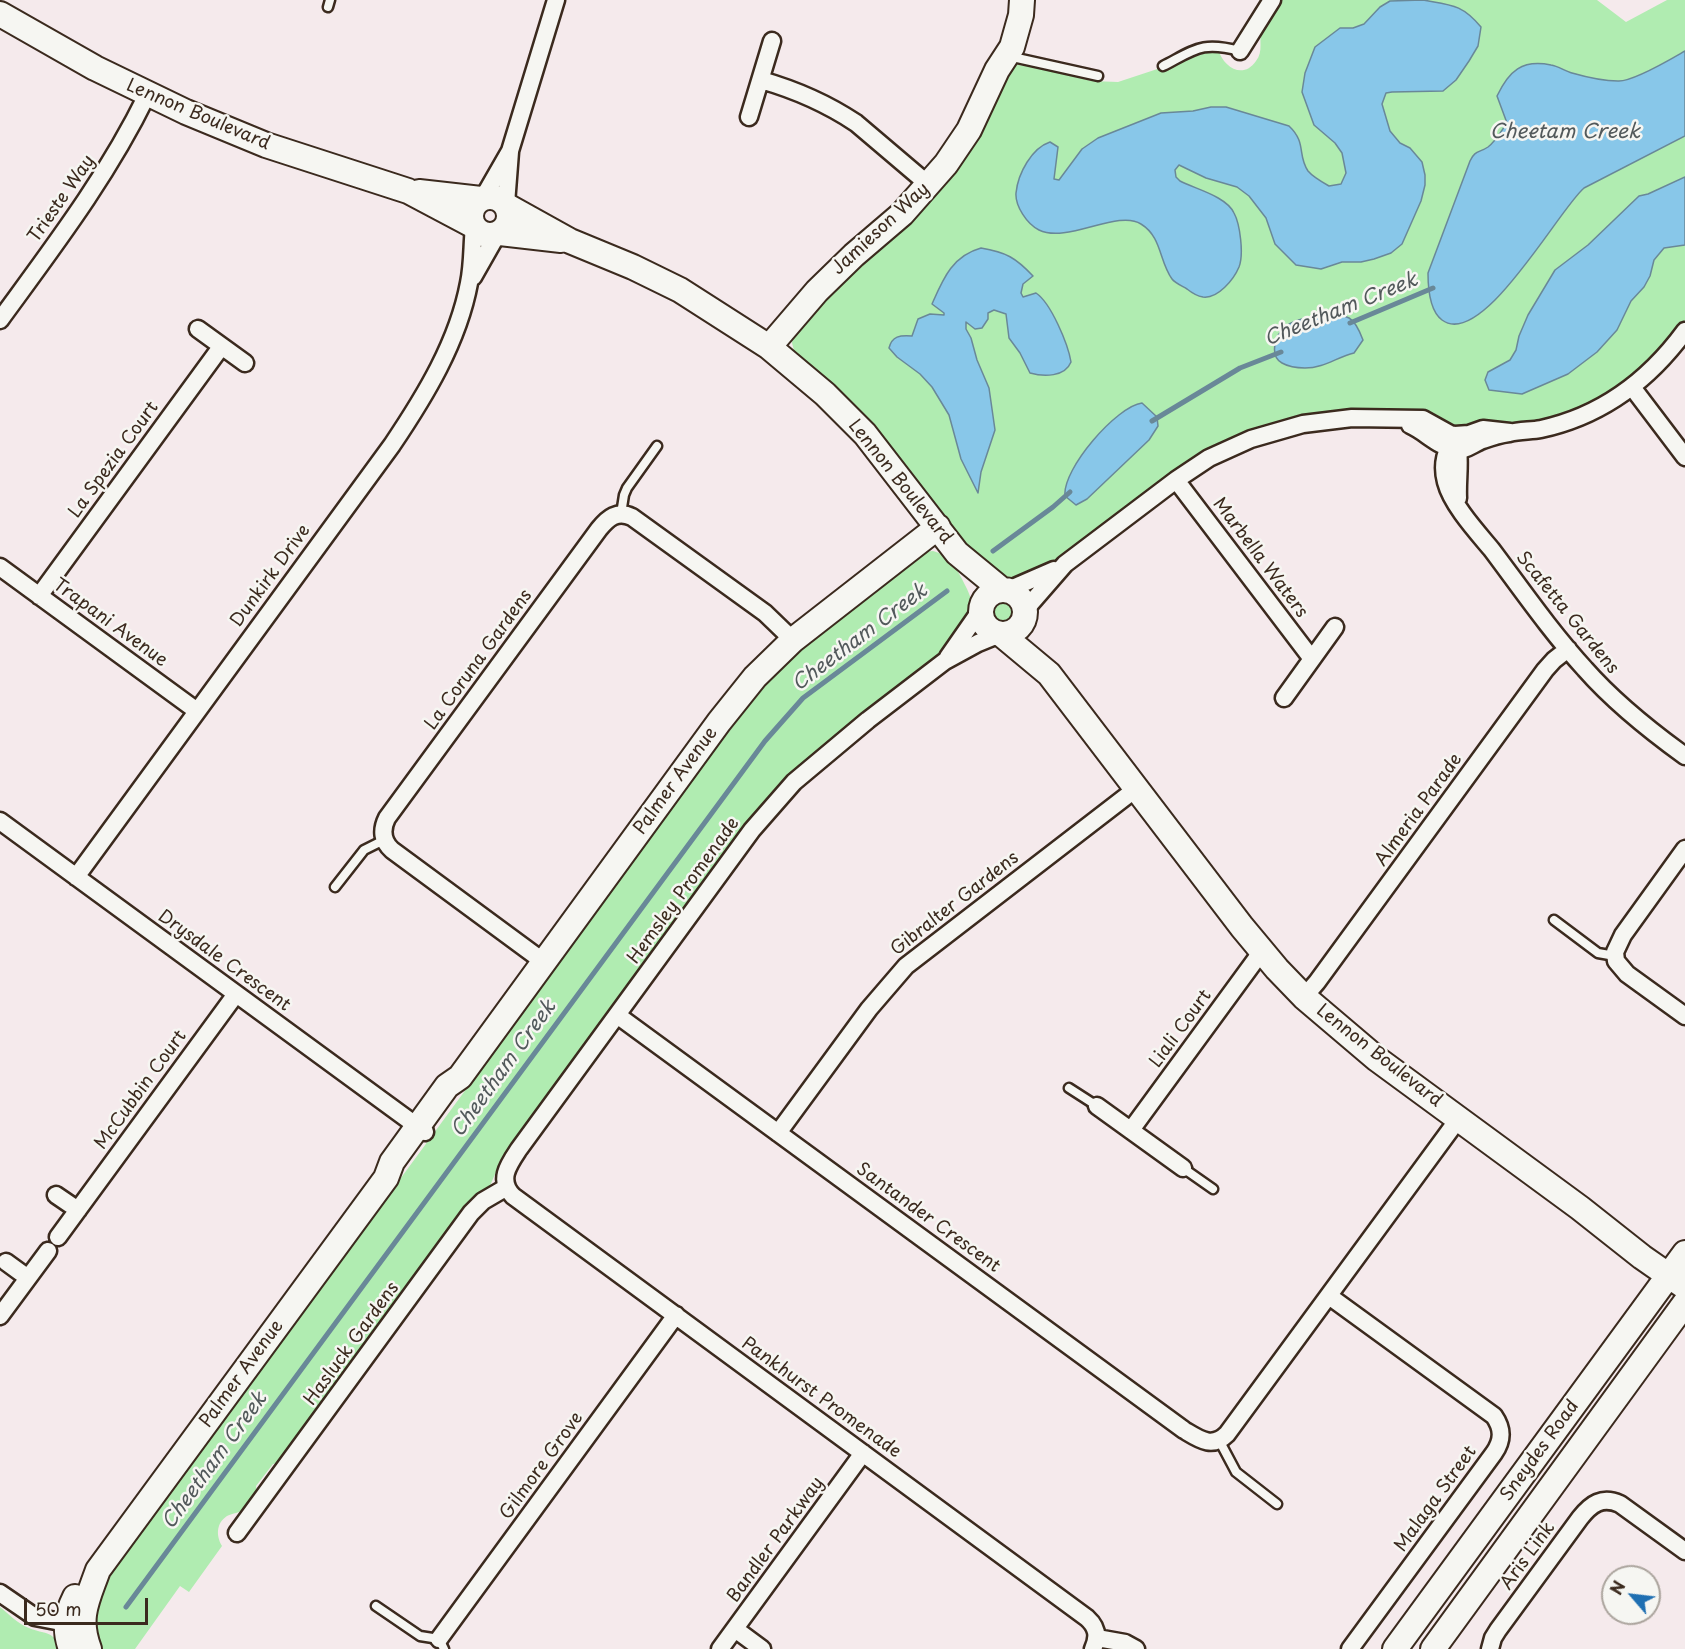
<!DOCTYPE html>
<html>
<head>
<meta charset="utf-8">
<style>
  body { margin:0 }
  #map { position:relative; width:1685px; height:1649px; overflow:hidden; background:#f5eaec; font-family:"Playpen Sans",sans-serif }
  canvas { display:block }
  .north { position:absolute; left:1601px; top:1565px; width:60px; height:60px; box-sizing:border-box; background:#f6f6f2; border:2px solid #aba49d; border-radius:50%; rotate:298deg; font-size:16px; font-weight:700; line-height:24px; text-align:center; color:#3b2a1e }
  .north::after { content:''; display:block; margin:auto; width:21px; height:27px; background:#1f6fb2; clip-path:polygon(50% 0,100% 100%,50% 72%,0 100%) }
  .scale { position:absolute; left:24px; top:1598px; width:124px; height:27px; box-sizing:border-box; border:3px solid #3b2a1e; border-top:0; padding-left:8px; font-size:18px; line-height:21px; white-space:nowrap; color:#3b2a1e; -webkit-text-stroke:4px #f6f6f2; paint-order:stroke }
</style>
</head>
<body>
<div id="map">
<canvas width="1685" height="1649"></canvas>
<div class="north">N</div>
<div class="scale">50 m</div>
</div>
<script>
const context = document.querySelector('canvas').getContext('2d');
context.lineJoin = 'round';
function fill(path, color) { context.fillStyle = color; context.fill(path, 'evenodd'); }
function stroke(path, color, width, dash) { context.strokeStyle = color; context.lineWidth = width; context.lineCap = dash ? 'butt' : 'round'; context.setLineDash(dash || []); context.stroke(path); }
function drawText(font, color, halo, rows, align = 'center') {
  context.font = font + ' "Playpen Sans",sans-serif'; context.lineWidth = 5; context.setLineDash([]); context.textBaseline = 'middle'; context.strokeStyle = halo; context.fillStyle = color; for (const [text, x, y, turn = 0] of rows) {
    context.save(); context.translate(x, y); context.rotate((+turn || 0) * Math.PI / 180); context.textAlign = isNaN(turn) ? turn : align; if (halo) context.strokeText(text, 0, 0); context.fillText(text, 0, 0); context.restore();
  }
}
fill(new Path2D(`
  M 1279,0 L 1597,0 L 1626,22 L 1667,0 L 1685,0 L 1685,320 L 1667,344 L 1639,373 L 1594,404 L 1541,423 L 1462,431 L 1434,418 L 1266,427 L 1050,566 L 1008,581 L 990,573 L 795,354 L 792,343 L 793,336 L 1010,64 L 1035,67 L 1092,81 L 1118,82 L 1218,49 C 1223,67 1243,80 1256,61 C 1264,51 1258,40 1262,29 C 1265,19 1274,9 1279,0 Z
  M 933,551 C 948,555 955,566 962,579 C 966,587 973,599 972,609 C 966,649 849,724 815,753 C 789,776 768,802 746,827 L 499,1165 L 489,1188 L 281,1463 L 273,1464 L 256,1486 L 257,1494 C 253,1499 249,1505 245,1509 C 239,1513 233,1513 227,1516 C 216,1523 216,1536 222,1546 L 189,1592 L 180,1586 L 135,1649 L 97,1649 L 94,1596 L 718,746 C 741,716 764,685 791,658 C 832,619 879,587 924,552 Z
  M992 612a11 11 0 1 1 22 0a11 11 0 1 1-22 0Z
  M 0,1607 C 9,1614 18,1624 29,1628 C 45,1635 53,1629 60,1649 L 0,1649 Z`), '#b0ecb1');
const water = new Path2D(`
  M 1423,0 C 1451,5 1462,4 1481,27 L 1478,46 L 1469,61 L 1456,80 L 1443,91 L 1392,92 L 1386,93 L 1382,104 L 1390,131 L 1400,143 L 1410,148 L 1422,162 L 1425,175 L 1425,185 L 1421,201 L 1402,244 L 1391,253 L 1374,259 L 1361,262 L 1342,262 L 1321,269 L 1296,265 L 1275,244 L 1266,218 L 1249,196 L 1237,187 L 1206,178 L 1179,165 L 1175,170 L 1176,177 L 1180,181 C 1195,189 1226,196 1234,213 C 1240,224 1244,254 1239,267 C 1234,279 1218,299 1203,297 C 1197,296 1192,293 1187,289 C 1182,286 1175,283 1172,279 C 1159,261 1162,237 1141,224 C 1118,209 1067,244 1039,230 C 1027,224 1015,206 1016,193 C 1018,173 1032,148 1050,142 L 1058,147 L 1054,179 L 1059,180 L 1082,149 L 1098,138 L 1161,113 L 1193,111 L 1211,107 L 1226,107 L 1289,126 C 1307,143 1297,155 1308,171 C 1313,177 1322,182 1329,186 L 1341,184 L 1346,173 L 1342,153 L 1335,143 L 1314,125 L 1302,92 L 1305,73 L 1315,47 L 1340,28 L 1353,28 L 1364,24 L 1380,7 L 1390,1 Z
  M 1685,51 L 1685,136 L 1584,188 C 1559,209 1482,350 1442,320 C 1430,311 1428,287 1428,273 L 1470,161 C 1475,150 1479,153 1488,147 C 1496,141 1501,131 1507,123 L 1497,96 C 1509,71 1522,59 1551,65 C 1558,66 1565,71 1572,73 C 1586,77 1604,81 1618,81 C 1633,82 1671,59 1685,51 Z
  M 1685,177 L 1685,245 L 1664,248 L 1654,260 L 1650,276 L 1644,287 L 1631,301 L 1617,330 L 1597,352 L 1568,374 L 1522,394 L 1489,390 L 1485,380 L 1488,372 L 1510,360 L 1516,350 L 1519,336 L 1528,315 L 1555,270 L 1588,245 L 1639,196 L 1648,194 Z
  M 981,248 C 1006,252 1016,258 1033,276 L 1023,284 L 1021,293 L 1023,297 L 1036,293 C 1051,303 1068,344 1071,362 C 1065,377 1044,377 1030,373 L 1020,353 L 1009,338 L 1006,314 L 994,310 L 988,313 L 988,319 L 982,328 L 975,329 L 966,322 L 966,329 L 971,338 L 977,360 L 989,388 L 995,430 L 981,472 L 978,493 L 961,459 L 949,415 L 932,387 L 920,374 L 897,357 L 889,348 C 892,336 900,335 912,336 L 918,319 L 930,314 L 944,315 L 944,313 L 932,304 C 943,279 952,256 981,248 Z
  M 1320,315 C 1347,315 1353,313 1363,340 L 1354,353 C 1337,357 1324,368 1305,368 C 1298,368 1289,367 1282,363 C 1269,356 1275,335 1285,327 C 1294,319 1309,318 1320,315 Z
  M 1142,403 L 1157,417 L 1158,426 L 1149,440 L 1087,499 L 1076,505 L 1065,496 C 1062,469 1117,406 1142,403 Z`);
fill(water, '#88c7e9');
stroke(water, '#698898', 1.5);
stroke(new Path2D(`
  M 1350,323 L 1433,288
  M 1152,421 L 1240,368 L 1281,352
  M 993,551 L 1053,507 L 1070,492
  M 126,1607 L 765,741 L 803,698 L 947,591`), '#698898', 5);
const lane = new Path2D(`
  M 328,7 L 330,0
  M 1008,56 L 1098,76
  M 1163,66 C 1196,49 1202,41 1240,51
  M 621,514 L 624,495 L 627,488 L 657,446
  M 335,887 L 364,850 L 384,840
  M 1554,920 L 1598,953 L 1615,956
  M 1069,1088 L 1097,1106
  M 1183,1168 L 1213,1189
  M 1219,1440 L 1236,1472 L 1277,1504
  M 376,1606 L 420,1636 L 439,1639 L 444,1649`);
const street = new Path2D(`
  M 1240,51 L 1272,0
  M 761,80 C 796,90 826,103 856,123 L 929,185
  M 749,117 L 772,41
  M 483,198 L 510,151 L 556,0
  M 506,204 L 510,152
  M 473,277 L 498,233
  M 0,320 C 54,246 107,177 147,95
  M 198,329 L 245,363
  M 1632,387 L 1685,457
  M 1410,425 C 1426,432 1439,448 1458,450 C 1467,450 1474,443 1483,440 C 1491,437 1501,434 1509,433 C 1520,430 1531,431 1541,429 C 1601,416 1649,380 1685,331
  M 1455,435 C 1446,451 1441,463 1446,482 C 1452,505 1477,532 1492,550 C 1522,590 1551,632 1585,669 C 1614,702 1649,730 1685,756
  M 1457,441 C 1461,459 1457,479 1458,498
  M 1176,480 L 1312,659
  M 0,567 L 197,711
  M 1008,590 L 1054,570
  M 39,596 L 221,347
  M 1025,610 L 1065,564 L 1176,480 L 1209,458 L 1251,439 L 1303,424 L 1352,418 L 1423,419 L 1450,434 L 1455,435 L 1469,434 L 1483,429 L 1510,432
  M 1000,634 L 978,643 L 945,661 L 868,720 L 794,782 L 752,830 L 519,1149 C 509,1164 497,1180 513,1196 L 1087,1618 C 1097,1627 1099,1636 1093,1649
  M 948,657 L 980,611
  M 1284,698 L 1335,627
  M 0,821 L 425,1132
  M 1685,849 L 1623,935 L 1615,952 L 1616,961 L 1627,974 L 1685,1016
  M 76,877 L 392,445 C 425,396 458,342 469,283 C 473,264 472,245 474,227
  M 544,962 L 392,850 C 382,841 381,830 387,818 L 599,529 C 608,518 617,510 632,517 L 765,613 L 793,640
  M 1304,997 L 1317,982 L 1545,670 L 1554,660 L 1568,649
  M 617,1015 L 1184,1430 C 1199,1439 1212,1449 1227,1434 L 1459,1118
  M 1097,1106 L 1183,1168
  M 1131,1130 L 1262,951
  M 778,1133 L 869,1009 L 906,966 L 1137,788
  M 56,1195 L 78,1210
  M 58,1237 L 236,994
  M 6,1262 L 28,1278
  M 1329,1296 L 1494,1416 C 1503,1429 1503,1440 1494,1453 L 1350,1649
  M 0,1316 L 48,1251
  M 237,1533 L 471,1213 L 483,1201 L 507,1187
  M 0,1593 L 35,1617 L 66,1623
  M 735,1629 L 762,1649
  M 1097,1638 L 1125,1643 L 1136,1649
  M 439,1639 L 676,1315
  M 720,1649 L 863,1453
  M 1490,1649 L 1493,1638 L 1498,1630 L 1580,1518 C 1591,1504 1602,1496 1620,1504 L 1685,1551`);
const secondary = new Path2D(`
  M 0,14 L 95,68 L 186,112 L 266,145 L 408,191 L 474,226
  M 419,192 L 481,199
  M471 216a19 19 0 1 1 38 0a19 19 0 1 1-38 0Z
  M 507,206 L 570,241 L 633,267 L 680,290 L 769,347 L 825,394 L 865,434 L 957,553 L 1002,590
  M 500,233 L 561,240
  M 769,347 L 817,291 L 854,255 L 902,214 L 946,164 L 969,130 L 997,70 L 1012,47 L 1021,15 L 1022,0
  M981 612a22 22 0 1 1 44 0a22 22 0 1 1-44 0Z
  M 1001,634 L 1049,674 L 1242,927 L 1277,969 L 1304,997 L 1377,1059 L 1580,1208 L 1642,1257 L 1685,1287
  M 71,1649 C 64,1630 66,1615 75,1597
  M 89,1649 C 77,1617 87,1601 98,1570 L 386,1178 L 392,1162 L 447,1086 L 460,1077 L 719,722 L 755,677 L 793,640 L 938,527
  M 1395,1649 L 1685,1253
  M 1433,1649 L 1685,1303`);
stroke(lane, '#3b2a1e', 13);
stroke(street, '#3b2a1e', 21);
stroke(secondary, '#3b2a1e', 28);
stroke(lane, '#f6f6f2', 8);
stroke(street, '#f6f6f2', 16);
stroke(secondary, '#f6f6f2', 24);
drawText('18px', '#3b2a1e', '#f6f6f2', [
  ["Lennon Boulevard",198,115,23],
  ["Trieste Way",62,199,-55],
  ["Jamieson Way",881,229,-43],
  ["La Spezia Court",114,460,-54],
  ["Lennon Boulevard",900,482,51],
  ["Marbella Waters",1260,558,53],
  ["Dunkirk Drive",271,576,-54],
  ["Scafetta Gardens",1567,613,51],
  ["Trapani Avenue",110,623,36],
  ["La Coruna Gardens",479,660,-54],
  ["Palmer Avenue",676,781,-54],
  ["Almeria Parade",1419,810,-54],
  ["Hemsley Promenade",684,891,-54],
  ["Gibralter Gardens",955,904,-38],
  ["Drysdale Crescent",224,961,36],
  ["Liali Court",1181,1029,-54],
  ["Lennon Boulevard",1379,1056,38],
  ["McCubbin Court",141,1090,-54],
  ["Santander Crescent",928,1218,36],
  ["Hasluck Gardens",352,1344,-54],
  ["Palmer Avenue",242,1374,-54],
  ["Pankhurst Promenade",821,1398,36],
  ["Sneydes Road",1540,1451,-54],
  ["Gilmore Grove",542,1466,-54],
  ["Malaga Street",1436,1499,-54],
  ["Bandler Parkway",776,1540,-54],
  ["Aris Link",1528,1556,-54]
]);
drawText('italic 20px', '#52595b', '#f6f6f2', [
  ["Cheetam Creek",1565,132],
  ["Cheetham Creek",1341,310,-22],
  ["Cheetham Creek",860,638,-37],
  ["Cheetham Creek",504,1069,-54],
  ["Cheetham Creek",215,1461,-54]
]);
</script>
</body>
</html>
